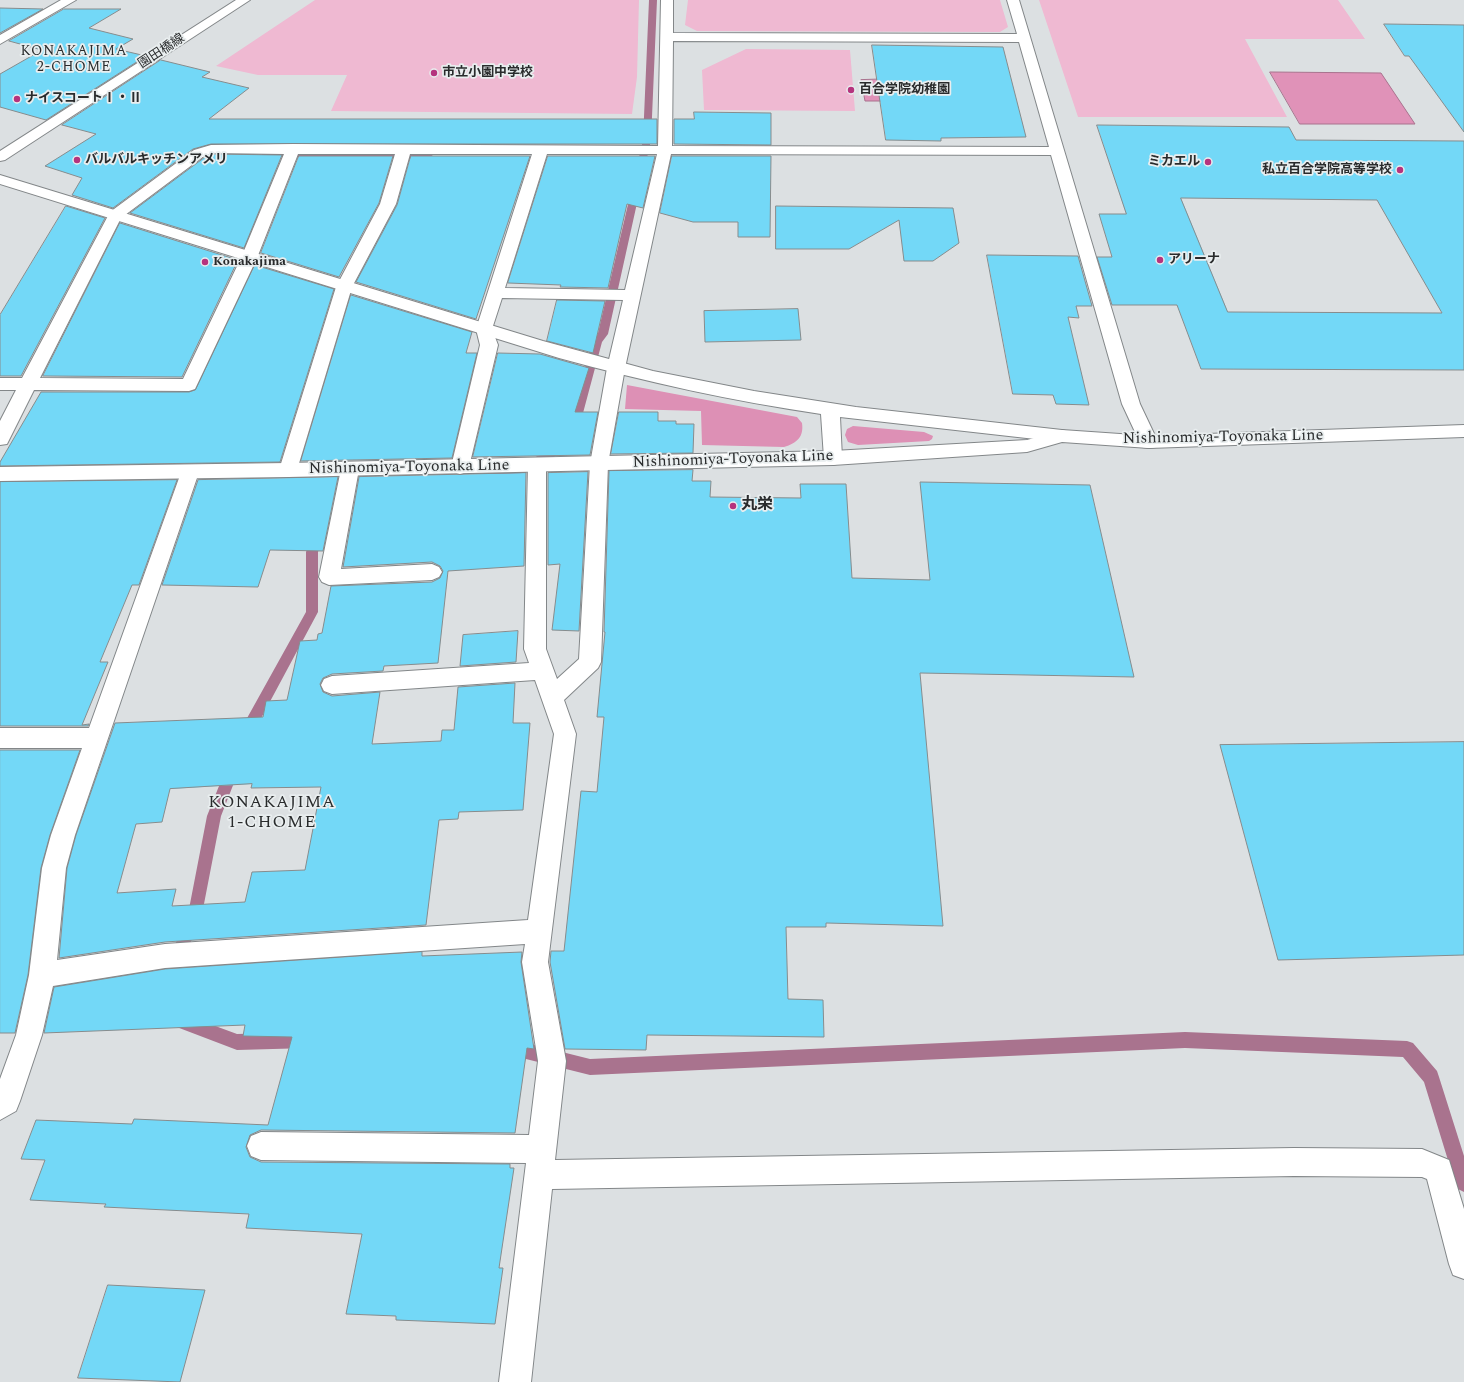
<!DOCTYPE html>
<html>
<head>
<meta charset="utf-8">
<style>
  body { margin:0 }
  canvas { display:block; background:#dce0e2 }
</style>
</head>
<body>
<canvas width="1464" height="1382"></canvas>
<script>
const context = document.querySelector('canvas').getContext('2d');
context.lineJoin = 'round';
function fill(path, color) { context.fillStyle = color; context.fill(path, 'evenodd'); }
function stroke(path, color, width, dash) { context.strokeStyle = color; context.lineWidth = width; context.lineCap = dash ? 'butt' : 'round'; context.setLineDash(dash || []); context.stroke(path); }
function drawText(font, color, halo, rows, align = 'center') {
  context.font = font + ' Spectral,"Noto Sans JP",serif'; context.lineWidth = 3.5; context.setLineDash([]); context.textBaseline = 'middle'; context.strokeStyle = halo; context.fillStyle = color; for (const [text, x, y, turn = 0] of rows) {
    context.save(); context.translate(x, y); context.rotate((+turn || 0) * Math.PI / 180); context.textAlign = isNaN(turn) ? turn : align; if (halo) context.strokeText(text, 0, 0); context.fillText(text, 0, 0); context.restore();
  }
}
fill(new Path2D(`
  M 315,0 L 639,0 L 637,77 L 632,114 L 331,111 L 347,75 L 258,75 L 216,66 Z
  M 688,0 L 1000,0 L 1008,27 L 1000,32 L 697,31 L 685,25 Z
  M 1039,0 L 1338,0 L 1365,39 L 1245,39 L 1287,117 L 1078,117 Z
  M 746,49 L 850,50 L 855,111 L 704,110 L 702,70 Z`), '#efb9d2');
fill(new Path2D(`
  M 627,385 L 797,417 L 802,423 C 804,437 797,443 784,447 L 702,445 L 701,411 L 625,409 Z
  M 853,426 L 924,432 L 933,436 L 932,439 L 929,441 L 858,445 L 848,442 L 845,435 L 847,429 Z`), '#dd90b5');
const water = new Path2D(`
  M 1270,72 L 1381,73 L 1415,124 L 1300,124 Z
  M 893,79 L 897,101 L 865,101 L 861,80 Z`);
fill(water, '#e092b8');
stroke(water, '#a9738e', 1);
fill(new Path2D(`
  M 649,0 L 657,0 L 651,140 L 608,334 L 602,342 L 579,428 L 574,432 L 569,428 L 592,341 L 598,333 L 643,140 Z
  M 265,152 L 429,153 L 433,156 L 429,159 L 262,157 L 262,153 Z
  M 561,444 L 565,445 L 567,448 L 565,451 C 552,457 500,492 489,474 L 495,470 L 510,470 Z
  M 317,530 L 321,531 L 323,534 L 318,552 L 318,612 L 251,737 L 246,739 L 241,737 L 239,733 L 241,729 L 306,612 L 306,552 L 313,531 Z
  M 232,764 L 237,766 L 239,770 L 221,816 L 203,909 L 183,963 L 178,965 L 173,963 L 170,958 L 189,909 L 207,816 L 227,766 Z
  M 180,1013 L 237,1034 L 309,1032 L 315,1034 L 317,1040 L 315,1046 L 309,1048 L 237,1050 L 174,1026 L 172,1021 L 174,1016 Z
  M 1185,1032 L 1407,1041 L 1413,1043 L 1437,1071 L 1439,1077 L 1464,1156 L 1464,1192 L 1458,1189 L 1455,1183 L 1424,1082 L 1403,1057 L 1185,1048 L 590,1075 L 510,1055 L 504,1053 L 502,1047 L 504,1041 L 510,1039 L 590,1059 Z`), '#a9738e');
const building = new Path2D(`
  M 0,8 L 43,9 L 0,33 Z
  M 64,9 L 121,9 L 89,28 L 133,39 L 116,49 L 146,56 L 46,120 L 0,107 L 0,74 L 42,50 L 9,41 Z
  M 1384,24 L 1464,25 L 1464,132 L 1409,56 L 1405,56 Z
  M 872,45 L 1003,47 L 1026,137 L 941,138 L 941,141 L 886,140 Z
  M 161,60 L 210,72 L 202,77 L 249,88 L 209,119 L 657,119 L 657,144 L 211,144 L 193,149 L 113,208 L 72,195 L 82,178 L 45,166 L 96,134 L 62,125 Z
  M 694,112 L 771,113 L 771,145 L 674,144 L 674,119 L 694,119 Z
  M 1097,125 L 1289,127 L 1296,140 L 1464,141 L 1464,370 L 1201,369 L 1177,305 L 1112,305 L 1097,257 L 1112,257 L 1099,214 L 1126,214 ZM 1181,198 L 1377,200 L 1442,313 L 1228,312 Z
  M 212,154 L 282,155 L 244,248 L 130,213 L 205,157 Z
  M 299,156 L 393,156 L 379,203 L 339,277 L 261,253 Z
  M 411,156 L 530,156 L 476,319 L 356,282 L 397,205 Z
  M 548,156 L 655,156 L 643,208 L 627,204 L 608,288 L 560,287 L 561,285 L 508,283 Z
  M 672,156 L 771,156 L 770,237 L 738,237 L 738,222 L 693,222 L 660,213 Z
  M 66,206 L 105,218 L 21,376 L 0,376 L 0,315 Z
  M 776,206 L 953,208 L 959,243 L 933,261 L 904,261 L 899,220 L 849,249 L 776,249 Z
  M 120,223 L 238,260 L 182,377 L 43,376 Z
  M 987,255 L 1078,256 L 1092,306 L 1076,306 L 1079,318 L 1068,317 L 1089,405 L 1056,404 L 1053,395 L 1013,394 Z
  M 255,265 L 334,289 L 280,462 L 0,466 L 0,462 L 41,392 L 189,392 L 195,390 Z
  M 351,295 L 472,332 L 466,353 L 477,353 L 452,458 L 301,461 Z
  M 557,300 L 605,301 L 593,353 L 547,341 Z
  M 798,309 L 801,340 L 705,342 L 704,311 Z
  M 498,353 L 540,354 L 589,368 L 575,412 L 598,412 L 590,455 L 473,457 Z
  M 619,412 L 658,412 L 658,421 L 676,421 L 676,424 L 694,424 L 693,453 L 611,454 Z
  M 693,470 L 692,481 L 711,481 L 710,497 L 801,498 L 800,484 L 846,484 L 852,578 L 930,580 L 920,482 L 1090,485 L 1134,677 L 920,673 L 943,926 L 826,923 L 826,927 L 786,927 L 788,999 L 823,1000 L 824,1037 L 647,1035 L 646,1050 L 565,1049 L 550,962 L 551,951 L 564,951 L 581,791 L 597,792 L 604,717 L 597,717 L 605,632 L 604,632 L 609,471 Z
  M 588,472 L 579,631 L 552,630 L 560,564 L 548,565 L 548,473 Z
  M 526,473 L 524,566 L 448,571 L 438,663 L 384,666 L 383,671 L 332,674 L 323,678 L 320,684 L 323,692 L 332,696 L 380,692 L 372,744 L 441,741 L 442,730 L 454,730 L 458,687 L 515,683 L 513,723 L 530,723 L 523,810 L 459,812 L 458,819 L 439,820 L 426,925 L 165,942 L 59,958 L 67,868 L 76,835 L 115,723 L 263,717 L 266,701 L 287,700 L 300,641 L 317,640 L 318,634 L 322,633 L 331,586 L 432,582 L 440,578 L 443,571 L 440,566 L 432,562 L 343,567 L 359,477 ZM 252,784 L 251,788 L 321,787 L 305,870 L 252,872 L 245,902 L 172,906 L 176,889 L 117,893 L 136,824 L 162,822 L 170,789 Z
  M 338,477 L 323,551 L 270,550 L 258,587 L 162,585 L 198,480 Z
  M 177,480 L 139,585 L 132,585 L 100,662 L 108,662 L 82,725 L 89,724 L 88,726 L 0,726 L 0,482 Z
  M 518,631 L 516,662 L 460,666 L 463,635 Z
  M 1464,742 L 1464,955 L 1278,960 L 1220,745 Z
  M 0,750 L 80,750 L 50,835 L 41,868 L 28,975 L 15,1033 L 0,1033 Z
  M 422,952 L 422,956 L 522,952 L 521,962 L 534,1049 L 527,1048 L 515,1133 L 261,1130 L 250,1135 L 246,1147 L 250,1157 L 261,1162 L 510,1164 L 510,1168 L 514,1168 L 499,1268 L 503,1268 L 495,1324 L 396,1320 L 396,1316 L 346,1314 L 362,1234 L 246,1228 L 249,1214 L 104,1207 L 106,1204 L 30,1200 L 45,1160 L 21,1159 L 36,1120 L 132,1124 L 134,1119 L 268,1125 L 292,1037 L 243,1036 L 245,1025 L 44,1033 L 54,987 L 165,969 Z
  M 108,1285 L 205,1290 L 180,1382 L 78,1378 Z`);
fill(building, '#73d8f7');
stroke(building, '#878c8d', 1);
const minor = new Path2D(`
  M 61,0 L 76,0 L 0,44 L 0,35 Z
  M 661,0 L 673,0 L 673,33 L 1017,34 L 1007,0 L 1019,0 L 1140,404 L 1158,442 L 1156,447 L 1149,448 L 1142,447 L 1122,404 L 1051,155 L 671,154 L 625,368 L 608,464 L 601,662 L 598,668 L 564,700 L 576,734 L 548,962 L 566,1061 L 555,1160 L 1294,1148 L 1422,1149 L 1449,1160 L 1464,1209 L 1464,1279 L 1453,1275 L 1449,1264 L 1427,1179 L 1422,1177 L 1294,1176 L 552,1189 L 531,1382 L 499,1382 L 526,1163 L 261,1160 L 251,1156 L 247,1146 L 251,1136 L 261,1132 L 529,1135 L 538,1061 L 522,962 L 525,944 L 165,968 L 53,986 L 42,1035 L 20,1101 L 16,1111 L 0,1120 L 0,1079 L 16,1035 L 29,975 L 42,868 L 51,835 L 82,748 L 0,748 L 0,728 L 89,728 L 183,467 L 190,465 L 197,467 L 199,472 L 75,835 L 66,868 L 57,960 L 165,944 L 528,920 L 554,734 L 535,680 L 332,694 L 324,691 L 321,685 L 324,679 L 332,676 L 529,663 L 524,649 L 528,465 L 530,460 L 537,458 L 544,460 L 546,465 L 546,649 L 557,679 L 579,659 L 590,464 L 607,368 L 623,300 L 502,298 L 492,329 L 498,345 L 469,467 L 467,472 L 460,474 L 453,472 L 451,467 L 480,345 L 476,329 L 532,154 L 410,154 L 396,204 L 352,287 L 297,470 L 295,475 L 288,477 L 281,475 L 279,470 L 336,287 L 380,204 L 395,154 L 298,154 L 257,258 L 195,389 L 189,391 L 34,390 L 7,444 L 0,445 L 0,421 L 16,390 L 0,390 L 0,378 L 22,378 L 110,212 L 194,150 L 211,145 L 293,144 L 658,146 ZM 673,41 L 1019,42 L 1049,147 L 672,146 ZM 212,153 L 284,154 L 241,258 L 183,379 L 40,378 L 121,218 L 204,156 ZM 547,154 L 657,154 L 625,290 L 505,288 Z
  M 350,462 L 357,464 L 359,469 L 341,569 L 432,564 L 439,567 L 442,572 L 439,577 L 432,580 L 329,585 L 322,582 L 319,577 L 341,469 L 343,464 Z`);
const tertiary = new Path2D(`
  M 236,0 L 250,0 L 5,160 L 0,161 L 0,151 Z
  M 0,175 L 543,341 L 653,371 L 754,391 L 856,407 L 1062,430 L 1069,432 L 1071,436 L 1069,440 L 1062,442 L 840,417 L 842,458 L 840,463 L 833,465 L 826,463 L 824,458 L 821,414 C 733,401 646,382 559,358 L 0,184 Z`);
const secondary = new Path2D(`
  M 1464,425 L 1464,437 L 1149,448 L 1062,442 L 1027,452 L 833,465 L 288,477 L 0,481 L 0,467 L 288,463 L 833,451 L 1027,440 L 1062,430 L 1149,436 Z`);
stroke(minor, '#838789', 2);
stroke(tertiary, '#838789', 2);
stroke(secondary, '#838789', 2);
fill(minor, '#fff');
fill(tertiary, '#fff');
fill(secondary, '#fff');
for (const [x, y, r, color] of [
  [434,73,4,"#b5337e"],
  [851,90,4,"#b5337e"],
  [17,99,4,"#b5337e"],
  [77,160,4,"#b5337e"],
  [1208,162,4,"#b5337e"],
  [1400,170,4,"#b5337e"],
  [1160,260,4,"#b5337e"],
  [205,262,4,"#b5337e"],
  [733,506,4,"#b5337e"]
]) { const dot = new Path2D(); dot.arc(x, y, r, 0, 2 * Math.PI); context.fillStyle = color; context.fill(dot); stroke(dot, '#e9eeef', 1.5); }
drawText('13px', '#292b2c', '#e9eeef', [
  ["園田橋線",162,52,-33]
]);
drawText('bold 13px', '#292b2c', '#e9eeef', [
  ["市立小園中学校",442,73],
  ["百合学院幼稚園",859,90],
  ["ナイスコートⅠ・Ⅱ",25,99],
  ["バルバルキッチンアメリ",85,160],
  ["ミカエル",1200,162,"right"],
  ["私立百合学院高等学校",1392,170,"right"],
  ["アリーナ",1168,260],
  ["Konakajima",213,262]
], 'left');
context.letterSpacing = '1px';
drawText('14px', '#292b2c', '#e9eeef', [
  ["KONAKAJIMA",74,52],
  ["2-CHOME",74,68]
]);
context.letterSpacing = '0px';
drawText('16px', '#292b2c', '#e9eeef', [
  ["Nishinomiya-Toyonaka Line",1223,438,-1],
  ["Nishinomiya-Toyonaka Line",733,460,-2],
  ["Nishinomiya-Toyonaka Line",409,468,-1]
]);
drawText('bold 16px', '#292b2c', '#e9eeef', [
  ["丸栄",741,506]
], 'left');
context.letterSpacing = '1px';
drawText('17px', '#292b2c', '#e9eeef', [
  ["KONAKAJIMA",272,804],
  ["1-CHOME",272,824]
]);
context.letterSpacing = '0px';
</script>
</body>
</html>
